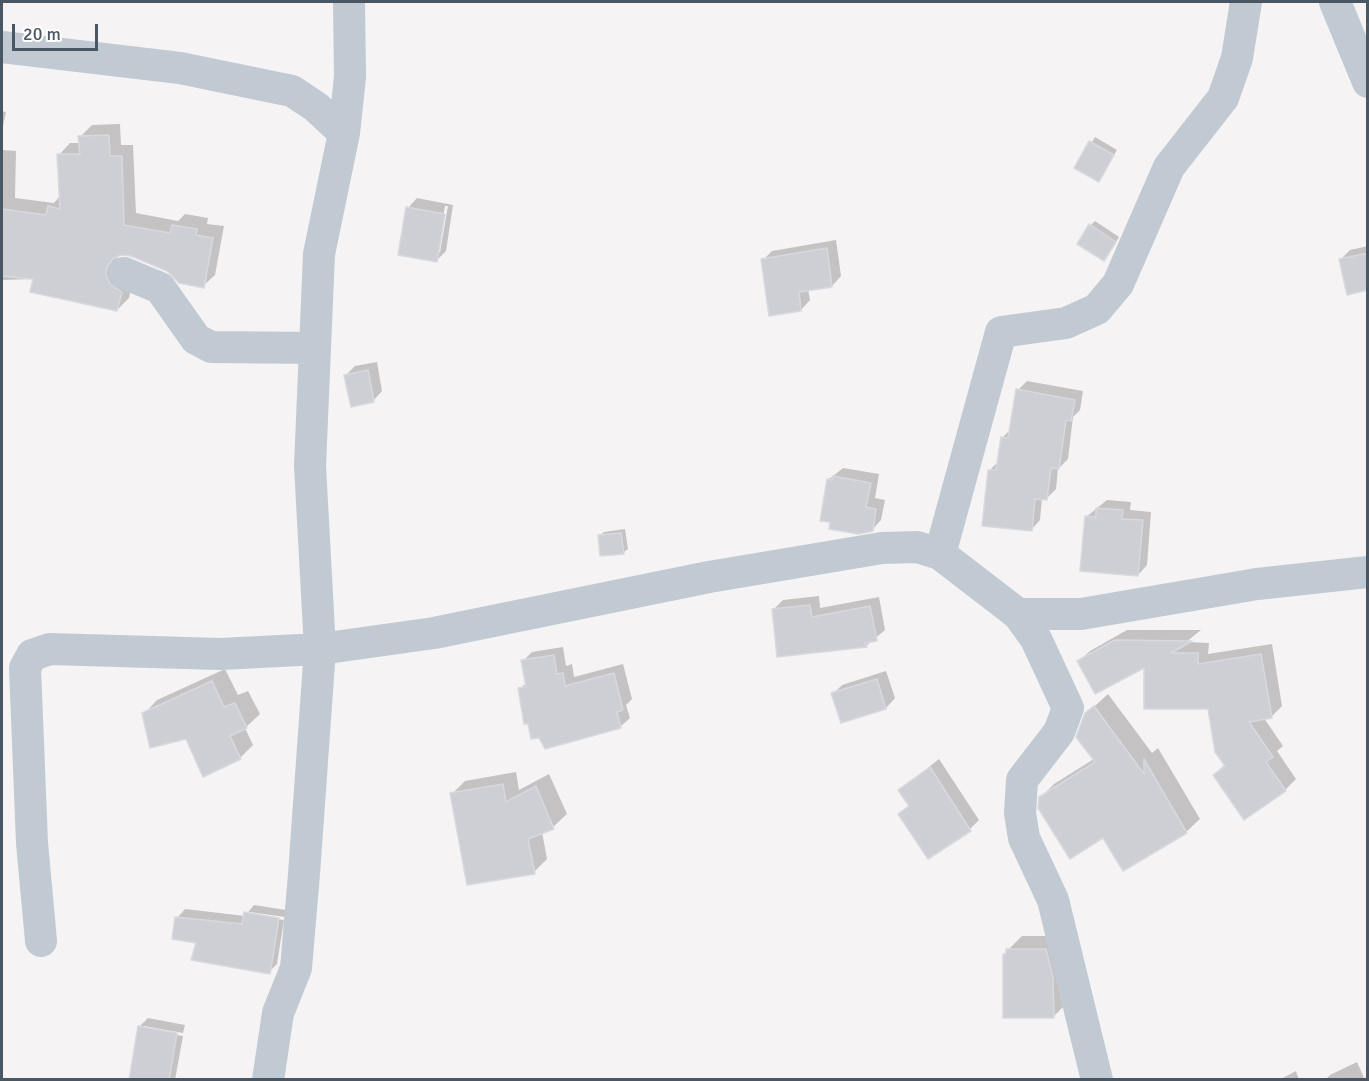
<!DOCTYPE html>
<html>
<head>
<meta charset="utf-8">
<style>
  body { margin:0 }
  #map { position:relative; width:1369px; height:1081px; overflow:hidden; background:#f5f3f3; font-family:Signika,sans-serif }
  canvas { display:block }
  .frame { position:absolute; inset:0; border:3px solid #4a5661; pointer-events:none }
  .scale { position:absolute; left:12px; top:24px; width:86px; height:27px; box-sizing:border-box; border:3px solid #4a5661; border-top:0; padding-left:8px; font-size:18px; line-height:21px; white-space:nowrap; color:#4a5661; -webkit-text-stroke:4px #fff; paint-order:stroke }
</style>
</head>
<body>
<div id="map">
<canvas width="1369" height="1081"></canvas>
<div class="frame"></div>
<div class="scale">20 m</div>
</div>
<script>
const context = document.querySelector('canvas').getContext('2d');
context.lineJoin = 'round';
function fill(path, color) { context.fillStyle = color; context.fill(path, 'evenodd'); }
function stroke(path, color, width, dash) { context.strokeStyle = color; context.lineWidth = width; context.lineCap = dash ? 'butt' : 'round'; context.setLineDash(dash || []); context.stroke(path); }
fill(new Path2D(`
  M 2,111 L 6,112 L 2,131 Z
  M 120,124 L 121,145 L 133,145 L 136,213 L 178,221 L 185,214 L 208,218 L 207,224 L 224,226 L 215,275 L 203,286 L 131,255 L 118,255 L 117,262 L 133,280 L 129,298 L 117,310 L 34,279 L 2,280 L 2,150 L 16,151 L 15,198 L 54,203 L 60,196 L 59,155 L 70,143 L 80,143 L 80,137 L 92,125 Z
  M 1095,137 L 1117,150 L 1099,180 L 1076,167 Z
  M 417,198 L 453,205 L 446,251 L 437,260 L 408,208 ZM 445,206 L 448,206 L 440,252 L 437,252 Z
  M 1095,221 L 1119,237 L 1108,255 L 1091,225 Z
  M 836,240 L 841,276 L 832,286 L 808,289 L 810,300 L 801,310 L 763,260 L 772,251 Z
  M 1368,246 L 1368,289 L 1341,259 L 1350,250 Z
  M 377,362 L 382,391 L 373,401 L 346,375 L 355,366 Z
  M 1027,381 L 1083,391 L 1080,410 L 1073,417 L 1068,459 L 1058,469 L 1056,489 L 1047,498 L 1042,498 L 1040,520 L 1031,530 L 990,470 L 999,461 L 1002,438 L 1011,429 L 1018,390 Z
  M 843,468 L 879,474 L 875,498 L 885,500 L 881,520 L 872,530 L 828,480 Z
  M 1107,500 L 1131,502 L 1130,510 L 1151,512 L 1147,565 L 1138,575 L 1086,517 Z
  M 625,529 L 628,549 L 623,553 L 599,536 L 604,532 Z
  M 819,596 L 820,608 L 879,597 L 885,630 L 866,646 L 774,609 L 783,600 Z
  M 1127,630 L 1201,630 L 1186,642 L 1209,643 L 1208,654 L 1272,644 L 1282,706 L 1271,717 L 1264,718 L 1283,746 L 1277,751 L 1296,779 L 1285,790 L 1245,818 L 1214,775 L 1225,764 L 1209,707 L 1145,665 L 1079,661 L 1090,651 Z
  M 563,647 L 566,666 L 572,664 L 574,677 L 623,664 L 632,699 L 626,705 L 630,718 L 620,727 L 520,689 L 527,682 L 523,661 L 532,652 Z
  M 225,669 L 238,695 L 248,691 L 260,714 L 245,728 L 253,745 L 240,758 L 186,737 L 144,714 L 157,700 Z
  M 886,671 L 895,698 L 886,708 L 842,721 L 833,694 L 842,685 Z
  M 1108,694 L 1152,753 L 1158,748 L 1200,819 L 1186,832 L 1124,869 L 1104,836 L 1040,798 L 1054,784 L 1094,759 L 1086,714 Z
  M 939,759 L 979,820 L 970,829 L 900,814 L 910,804 L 900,790 Z
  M 516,772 L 519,790 L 549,774 L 567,814 L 553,827 L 542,832 L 547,859 L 534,872 L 452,794 L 465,781 Z
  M 254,905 L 286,910 L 285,917 L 250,912 L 250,915 L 284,920 L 277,964 L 269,972 L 198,942 L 177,918 L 185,909 L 245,916 Z
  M 1022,936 L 1060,936 L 1067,1003 L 1053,1017 L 1004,954 Z
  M 148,1018 L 185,1025 L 183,1033 L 144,1026 L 144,1029 L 183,1036 L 175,1080 L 130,1080 L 139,1027 Z
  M 1357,1062 L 1365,1080 L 1325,1080 L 1330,1075 Z
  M 1296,1071 L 1299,1080 L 1279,1080 Z`), '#0003');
const building = new Path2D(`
  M 109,135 L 110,156 L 122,156 L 124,225 L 170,233 L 172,225 L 197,229 L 196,235 L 213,238 L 204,288 L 179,283 L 167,271 L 131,256 L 121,255 L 113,259 L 107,267 L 106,275 L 110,284 L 122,292 L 117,311 L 30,292 L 33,279 L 2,276 L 2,209 L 46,215 L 48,206 L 60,209 L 57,154 L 80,154 L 78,136 Z
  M 1089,141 L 1114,155 L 1099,182 L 1074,168 Z
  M 406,207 L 445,214 L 437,262 L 398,255 Z
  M 1089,224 L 1116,242 L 1104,261 L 1077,244 Z
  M 827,248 L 832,287 L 799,292 L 801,311 L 769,316 L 761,259 Z
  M 1368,253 L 1368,290 L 1347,295 L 1339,259 Z
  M 368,370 L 374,402 L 351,407 L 344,375 Z
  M 1016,389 L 1075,400 L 1071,421 L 1066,420 L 1059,469 L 1051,468 L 1047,500 L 1035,499 L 1032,531 L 982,526 L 988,470 L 996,470 L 1001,437 L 1008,438 Z
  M 833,476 L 871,483 L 866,507 L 876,509 L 873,531 L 858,534 L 829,529 L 830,522 L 820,521 L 827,479 L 832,480 Z
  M 1096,508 L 1123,510 L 1122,519 L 1143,520 L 1138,576 L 1080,571 L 1085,516 L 1096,517 Z
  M 621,533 L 624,554 L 600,556 L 598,535 Z
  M 810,605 L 812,617 L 870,606 L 877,641 L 865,643 L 867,647 L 777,657 L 772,609 Z
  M 1115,640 L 1192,641 L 1171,653 L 1198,653 L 1198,664 L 1261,654 L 1272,718 L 1249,722 L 1273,757 L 1266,762 L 1286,791 L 1244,820 L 1213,775 L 1225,766 L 1215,752 L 1208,709 L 1144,709 L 1144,668 L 1095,694 L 1077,661 Z
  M 554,655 L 557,674 L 563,673 L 565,686 L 614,673 L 623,710 L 617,712 L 621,728 L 545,749 L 539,738 L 531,739 L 528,724 L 524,724 L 518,688 L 526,687 L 521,660 Z
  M 877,679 L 886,709 L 841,723 L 831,693 Z
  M 212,681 L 224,707 L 235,703 L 247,728 L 230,736 L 241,759 L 203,777 L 186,739 L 150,748 L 142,713 Z
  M 1094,706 L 1144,774 L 1144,759 L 1187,833 L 1123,871 L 1103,838 L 1070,859 L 1038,808 L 1039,797 L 1095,762 L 1076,737 L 1085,713 Z
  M 930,767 L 971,831 L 928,859 L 898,814 L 909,806 L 898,790 Z
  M 503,784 L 506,802 L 536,786 L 554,829 L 528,839 L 535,874 L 467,885 L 450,793 Z
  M 244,912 L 279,918 L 270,974 L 191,960 L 196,943 L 172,939 L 175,917 L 242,924 Z
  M 1006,949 L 1046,949 L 1053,977 L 1054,1018 L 1003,1018 L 1003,954 L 1006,954 Z
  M 138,1026 L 177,1033 L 169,1080 L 129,1080 Z`);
fill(building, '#cdcfd5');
stroke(building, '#d7d9de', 1.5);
stroke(new Path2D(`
  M 1335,2 L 1368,82
  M 2,47 L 180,68 L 292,91 L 316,107 L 344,133
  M 124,273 L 160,288 L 196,339 L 211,347 L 315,348
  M 940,554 L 1001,332 L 1066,323 L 1097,309 L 1118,284 L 1169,167 L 1223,98 L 1237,58 L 1246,2
  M 1018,614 L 1081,614 L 1257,584 L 1368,572
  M 41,941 L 32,843 L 25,668 L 32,655 L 50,649 L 220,654 L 320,649 L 434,633 L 709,577 L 882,548 L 917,547 L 940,554 L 1018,614 L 1036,639 L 1068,708 L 1059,732 L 1022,780 L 1020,813 L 1024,838 L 1053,900 L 1097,1080
  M 268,1080 L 278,1013 L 296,968 L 304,874 L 320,649 L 310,466 L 319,254 L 344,133 L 350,77 L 349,2`), '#c1cad2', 32);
</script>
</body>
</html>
